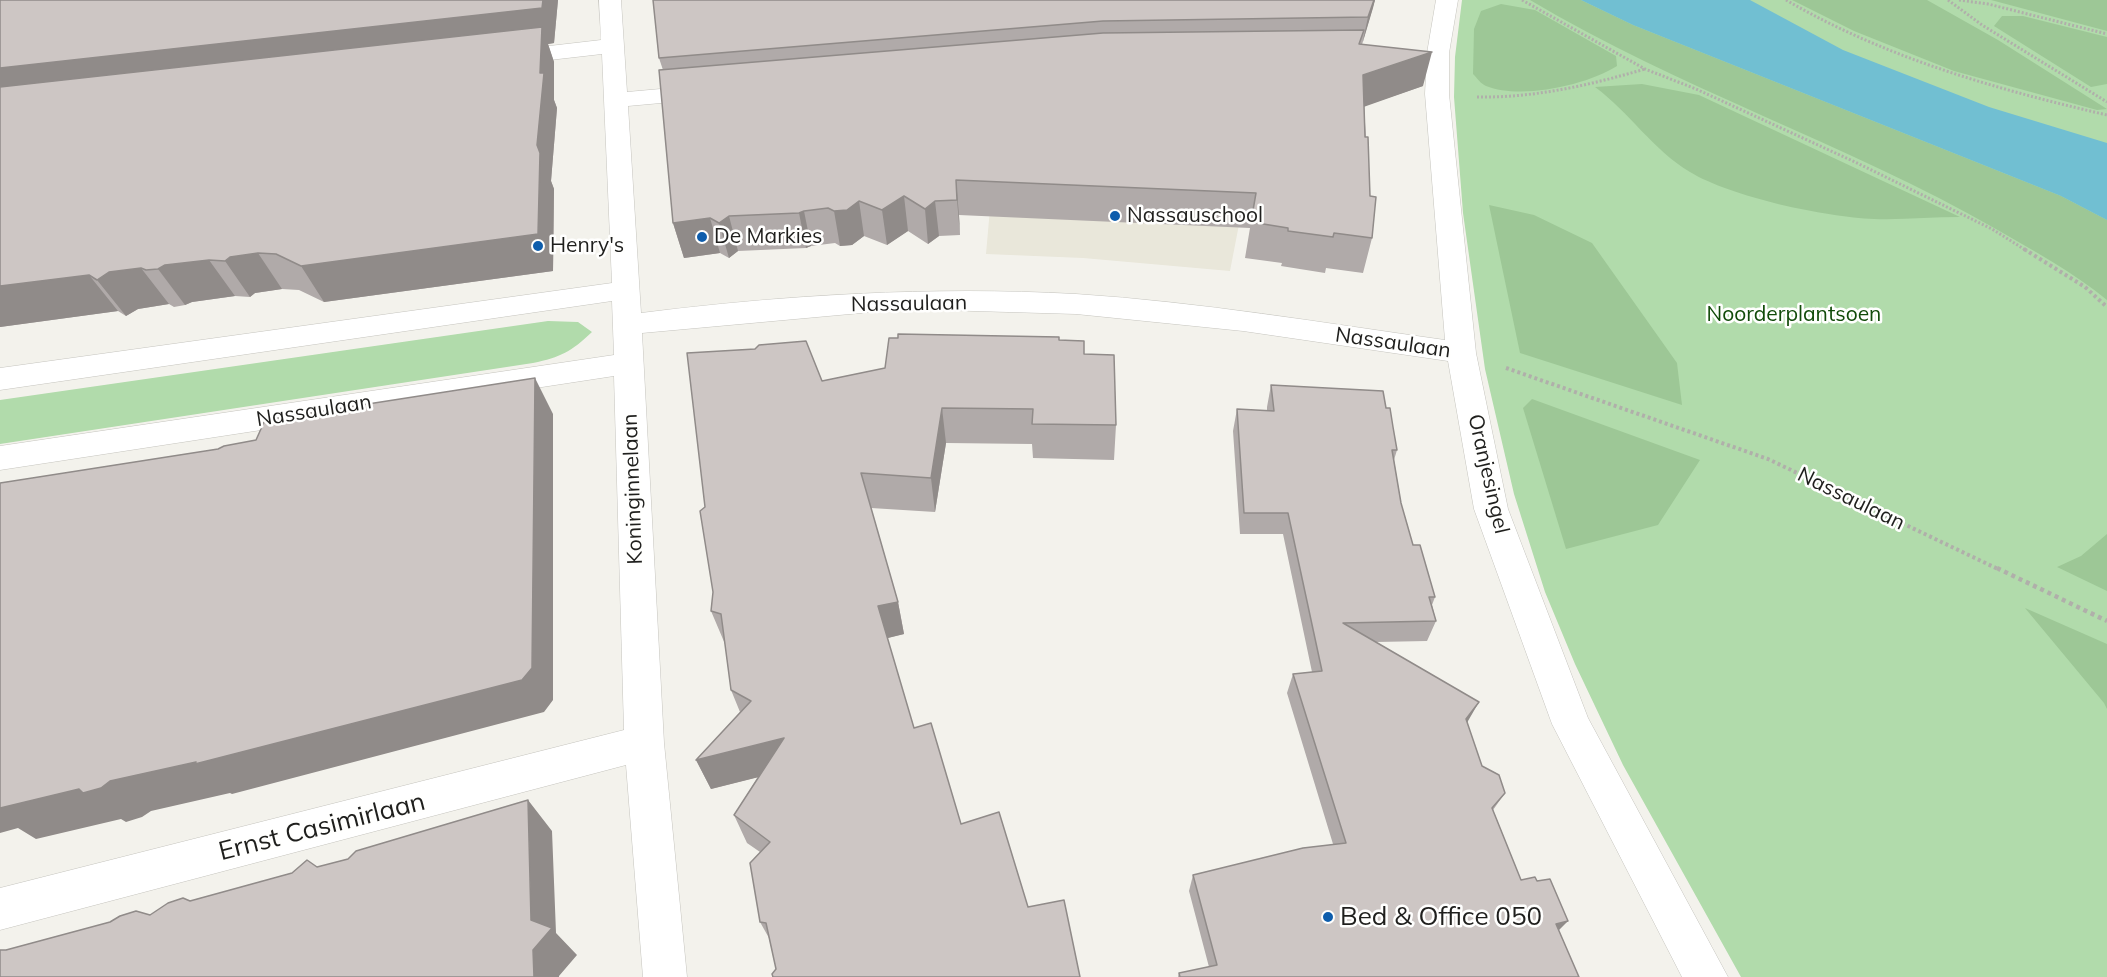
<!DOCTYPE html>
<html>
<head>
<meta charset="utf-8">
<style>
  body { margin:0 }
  canvas { display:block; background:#f3f2ec }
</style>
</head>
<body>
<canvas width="2107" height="977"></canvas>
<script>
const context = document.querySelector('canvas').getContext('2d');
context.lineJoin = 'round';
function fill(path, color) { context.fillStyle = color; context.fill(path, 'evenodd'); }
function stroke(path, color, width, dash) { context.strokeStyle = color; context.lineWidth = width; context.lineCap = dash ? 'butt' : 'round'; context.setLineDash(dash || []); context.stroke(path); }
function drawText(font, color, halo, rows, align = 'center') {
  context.font = font + ' Mulish,sans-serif'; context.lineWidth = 5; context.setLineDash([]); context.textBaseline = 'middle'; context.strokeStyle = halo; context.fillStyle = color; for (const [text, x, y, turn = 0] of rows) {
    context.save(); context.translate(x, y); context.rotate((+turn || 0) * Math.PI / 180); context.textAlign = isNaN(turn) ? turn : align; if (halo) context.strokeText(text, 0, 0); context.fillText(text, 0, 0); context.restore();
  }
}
fill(new Path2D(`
  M 994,163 L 1248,178 L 1230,271 L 1083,258 L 986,254 Z`), '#e9e7da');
fill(new Path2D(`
  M 1462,0 L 2107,0 L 2107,977 L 1741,977 L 1623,765 L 1575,664 L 1545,592 L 1514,494 L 1485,369 L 1463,213 L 1454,97 L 1455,57 Z
  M 548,321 L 578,322 L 592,332 C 571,352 561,357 533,363 L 0,444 L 0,400 Z`), '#b1dbab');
fill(new Path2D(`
  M 1530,0 L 1581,0 L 1633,25 L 2061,196 L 2107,220 L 2107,300 C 2073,272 2034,251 1996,229 C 1846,143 1679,89 1530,0 Z
  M 1792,0 L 1927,0 L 1998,40 L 2107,109 L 2097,110 L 1954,71 L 1854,31 Z
  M 1991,0 L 2107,0 L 2107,31 Z
  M 1501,4 L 1535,10 L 1616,56 L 1617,66 C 1587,85 1521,100 1486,86 C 1481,84 1477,78 1473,74 L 1474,29 L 1481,11 Z
  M 2002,16 L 2023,16 L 2107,37 L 2107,84 L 2091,87 L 1994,26 Z
  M 1642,84 L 1699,95 L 1960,217 C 1932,217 1902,220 1874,219 C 1825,217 1731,197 1690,172 C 1653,150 1629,112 1595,87 Z
  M 1489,205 L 1534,215 L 1592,243 L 1677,363 L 1682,405 L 1520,353 Z
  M 1532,399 L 1700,460 L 1658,525 L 1566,549 L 1523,408 Z
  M 2107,534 L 2107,591 L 2057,567 L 2081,556 Z
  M 2025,608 L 2107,644 L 2107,709 L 2104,703 Z`), '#9dc796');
fill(new Path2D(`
  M 1581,0 L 1750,0 L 1843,50 L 1989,107 L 2107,143 L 2107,220 L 2061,196 L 1633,25 Z`), '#71bfd2');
const street = new Path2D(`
  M 599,0 L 621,0 L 627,92 L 705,85 L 713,87 L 717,92 L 713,97 L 705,99 L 628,106 L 641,313 C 785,295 931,286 1076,294 C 1200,302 1323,323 1445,340 L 1425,94 L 1427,53 L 1436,0 L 1458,0 L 1449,53 L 1449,94 L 1476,353 L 1508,509 L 1588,718 L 1728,977 L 1682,977 L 1552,724 L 1474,509 L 1448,361 L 1243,331 L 1076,314 L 905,309 L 642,333 L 664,743 L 687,977 L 643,977 L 626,765 L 0,930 L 0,888 L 624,730 L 614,376 L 0,470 L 0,446 L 614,355 L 612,301 L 0,390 L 0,368 L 612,283 L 602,54 L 506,65 L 498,63 L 495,58 L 498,53 L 506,51 L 601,40 Z`);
stroke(street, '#c5c4be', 1);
stroke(new Path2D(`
  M 1522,0 L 1645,69 L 1696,89 L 1855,162 L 1992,229 L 2027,251
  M 1786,0 C 1886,58 1995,89 2107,115
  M 1948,0 L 1982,25 L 2107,102
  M 1959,0 L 1988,4 L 2107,34
  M 1477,97 C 1535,98 1590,85 1645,69`), '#b0afaa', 3, [2, 2]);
stroke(new Path2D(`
  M 2024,249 L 2085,287 L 2107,307
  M 1506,368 L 1768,459 L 2000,570`), '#b0afaa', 4, [3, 3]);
stroke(new Path2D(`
  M 1997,568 L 2107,621`), '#b0afaa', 4.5, [4, 4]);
fill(street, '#fff');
fill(new Path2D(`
  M 0,0 L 558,0 L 554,43 L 548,44 L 554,62 L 554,100 L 557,108 L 551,181 L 554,189 L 553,271 L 324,302 L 299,290 L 282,289 L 255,293 L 250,297 L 235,296 L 192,302 L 185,305 L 174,307 L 169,304 L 138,309 L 126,316 L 118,311 L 0,327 Z
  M 653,0 L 1375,0 L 1362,44 L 1423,86 L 1364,106 L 1372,238 L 1363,273 L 1326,268 L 1325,273 L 1281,266 L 1282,263 L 1245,258 L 1250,228 L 959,215 L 960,235 L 939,236 L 928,244 L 908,231 L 887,245 L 864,236 L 852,245 L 840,246 L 835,243 L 811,246 L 806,248 L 738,251 L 729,258 L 720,253 L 684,258 L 673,223 L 663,70 L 659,58 Z
  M 1059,340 L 1084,354 L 1116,425 L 1114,460 L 1033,458 L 1032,444 L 946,443 L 935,512 L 871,508 L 898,602 L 904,634 L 887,638 L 776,969 L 769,938 L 760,922 L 760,852 L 747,843 L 734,815 L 758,777 L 711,789 L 696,760 L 740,712 L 731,690 L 725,644 L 711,611 L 822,381 Z
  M 1271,385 L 1386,408 L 1397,450 L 1394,460 L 1401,503 L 1413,545 L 1435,597 L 1432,605 L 1436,621 L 1427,641 L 1376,642 L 1468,721 L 1467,723 L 1482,766 L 1505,793 L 1493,810 L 1521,880 L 1559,931 L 1579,977 L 1178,977 L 1179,973 L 1209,967 L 1189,891 L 1193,875 L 1333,844 L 1287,693 L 1293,674 L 1312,672 L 1283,534 L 1240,534 L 1233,431 L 1237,409 L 1267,411 L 1267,407 Z`), '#b0aaa9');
fill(new Path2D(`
  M 543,0 L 558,0 L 554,43 L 548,44 L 554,62 L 554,100 L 557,108 L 551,181 L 554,189 L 553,271 L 324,302 L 301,266 L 0,107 L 0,68 Z
  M 1374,0 L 1375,0 L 1373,8 L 1362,45 L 1368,17 Z
  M 1432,52 L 1423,86 L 1355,110 L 1363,75 Z
  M 956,180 L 959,215 L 960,235 L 957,200 Z
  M 904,196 L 908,231 L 887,245 L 882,210 Z
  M 859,201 L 864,236 L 852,245 L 840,246 L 834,211 Z
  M 935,201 L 939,236 L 928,244 L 925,209 Z
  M 804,211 L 811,246 L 806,248 L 799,213 Z
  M 729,216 L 738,251 L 729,258 L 719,223 Z
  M 710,218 L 720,253 L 684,258 L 673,223 Z
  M 258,253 L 282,289 L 255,293 L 250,297 L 225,261 L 230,257 Z
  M 209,260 L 235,296 L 192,302 L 185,305 L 158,269 L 165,265 Z
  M 141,268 L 169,304 L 138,309 L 126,316 L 97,280 L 109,272 Z
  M 89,275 L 118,311 L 0,327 L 0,286 Z
  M 535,378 L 553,414 L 553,700 L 544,712 L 232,794 L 230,793 L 151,811 L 142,817 L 126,822 L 121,819 L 36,839 L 18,828 L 0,833 L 0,796 L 79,789 Z
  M 942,408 L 946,443 L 935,512 L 931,478 Z
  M 898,602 L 904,634 L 884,639 L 878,606 Z
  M 1479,702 L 1468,721 L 1455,738 L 1466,719 Z
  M 784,738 L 795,768 L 711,789 L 696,760 Z
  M 528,800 L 552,831 L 556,933 L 577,955 L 559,976 L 559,977 L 534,977 L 531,920 Z
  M 1568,921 L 1553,936 L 1556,924 Z`), '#908b89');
const building = new Path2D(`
  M 0,0 L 543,0 L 542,8 L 0,68 Z
  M 653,0 L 1374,0 L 1368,17 L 1103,21 L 659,58 Z
  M 542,27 L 540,73 L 544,73 L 537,145 L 540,153 L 538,234 L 301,266 L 276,254 L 258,253 L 230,257 L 225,261 L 209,260 L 165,265 L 158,269 L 146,270 L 141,268 L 109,272 L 97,280 L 89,275 L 0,286 L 0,87 Z
  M 1364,30 L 1359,44 L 1432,52 L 1363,75 L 1365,137 L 1368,137 L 1370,196 L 1376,197 L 1372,238 L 1334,233 L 1333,237 L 1288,231 L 1288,228 L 1251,222 L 1256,193 L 956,180 L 957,200 L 935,201 L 925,209 L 904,196 L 882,210 L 859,201 L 847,210 L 834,211 L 828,208 L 804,211 L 799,213 L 729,216 L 719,223 L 710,218 L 673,223 L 659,70 L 1103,33 Z
  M 898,334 L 1059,337 L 1059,340 L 1084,341 L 1084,354 L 1114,355 L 1116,425 L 1032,424 L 1033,409 L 942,408 L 931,478 L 861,473 L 898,602 L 878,606 L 914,728 L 931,723 L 961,824 L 999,812 L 1028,907 L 1064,900 L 1080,977 L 773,977 L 772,974 L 776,969 L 766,923 L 760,922 L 750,863 L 770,842 L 734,815 L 784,738 L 696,760 L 751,701 L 731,690 L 721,614 L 711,611 L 713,592 L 700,511 L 705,507 L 687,353 L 755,349 L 759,345 L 806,341 L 822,381 L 885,368 L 889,338 L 898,338 Z
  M 535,378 L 532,668 L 522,680 L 195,764 L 196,762 L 110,781 L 101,788 L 83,793 L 79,789 L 0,808 L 0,483 L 218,449 L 224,446 L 256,440 L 265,420 Z
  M 1271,385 L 1383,391 L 1386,408 L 1390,408 L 1393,427 L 1397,450 L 1392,450 L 1401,503 L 1413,545 L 1420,545 L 1435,597 L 1429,597 L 1436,621 L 1343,623 L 1479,702 L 1466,719 L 1482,766 L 1499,775 L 1505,793 L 1492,808 L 1521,880 L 1535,877 L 1537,881 L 1550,879 L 1568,921 L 1556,924 L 1579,977 L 1180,977 L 1179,973 L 1217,965 L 1193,875 L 1303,848 L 1346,843 L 1293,674 L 1322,671 L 1288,513 L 1244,513 L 1237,409 L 1274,411 Z
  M 528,800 L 531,920 L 552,928 L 533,950 L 534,977 L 0,977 L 0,950 L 6,950 L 110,922 L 120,916 L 136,911 L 150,915 L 168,903 L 183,898 L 190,901 L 292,873 L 307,860 L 317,867 L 348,859 L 356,851 Z`);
fill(building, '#cdc6c4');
stroke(building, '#908b89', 1.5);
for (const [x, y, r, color] of [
  [1115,216,6,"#0e5dac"],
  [702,237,6,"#0e5dac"],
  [538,246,6,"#0e5dac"],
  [1328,917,6,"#0e5dac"]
]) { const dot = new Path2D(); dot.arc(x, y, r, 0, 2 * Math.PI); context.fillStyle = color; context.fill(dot); stroke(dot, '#fffffe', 2); }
drawText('21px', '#1f1f1d', '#fffffe', [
  ["Nassauschool",1127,216],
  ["De Markies",714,237],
  ["Henry's",550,246]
], 'left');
drawText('21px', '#1f1f1d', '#fffffe', [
  ["Nassaulaan",909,304,-1],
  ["Nassaulaan",1393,343,8],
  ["Nassaulaan",314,411,-9],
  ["Oranjesingel",1488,474,77],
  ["Koninginnelaan",633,489,-92],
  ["Nassaulaan",1851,499,26]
]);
drawText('21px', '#114b09', '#fffffe', [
  ["Noorderplantsoen",1794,315]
]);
drawText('26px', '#1f1f1d', '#fffffe', [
  ["Ernst Casimirlaan",322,827,-14]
]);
drawText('26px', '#1f1f1d', '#fffffe', [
  ["Bed & Office 050",1340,917]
], 'left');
</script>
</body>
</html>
